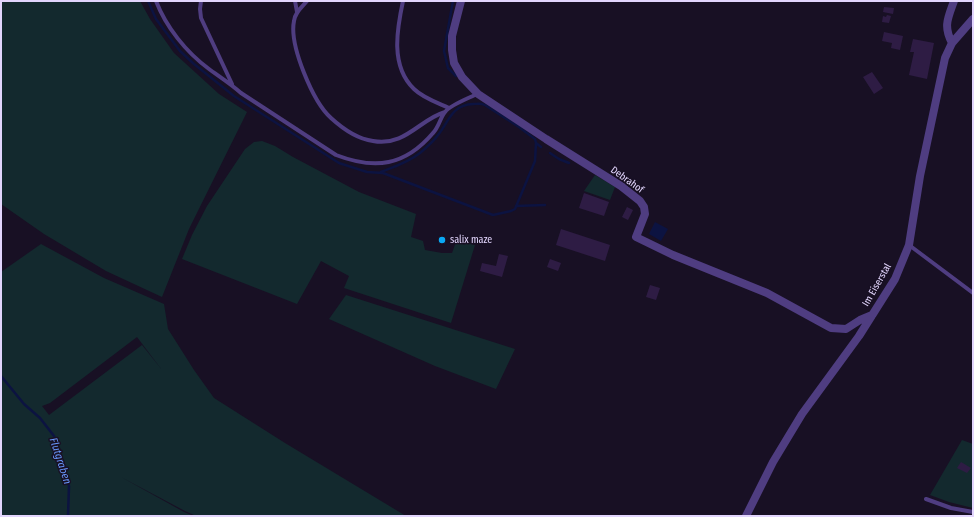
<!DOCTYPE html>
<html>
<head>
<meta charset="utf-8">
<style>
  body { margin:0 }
  #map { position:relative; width:974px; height:517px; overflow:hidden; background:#181024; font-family:"Fira Sans Condensed",sans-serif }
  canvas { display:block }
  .frame { position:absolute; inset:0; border:2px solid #e2d5fd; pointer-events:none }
</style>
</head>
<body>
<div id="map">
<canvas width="974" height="517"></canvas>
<div class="frame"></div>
</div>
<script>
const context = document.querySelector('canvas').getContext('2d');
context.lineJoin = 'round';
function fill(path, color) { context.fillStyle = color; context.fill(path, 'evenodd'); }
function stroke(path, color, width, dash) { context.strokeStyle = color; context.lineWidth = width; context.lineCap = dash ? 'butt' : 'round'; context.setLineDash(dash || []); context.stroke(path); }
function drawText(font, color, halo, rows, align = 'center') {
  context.font = font + ' "Fira Sans Condensed",sans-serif'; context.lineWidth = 3; context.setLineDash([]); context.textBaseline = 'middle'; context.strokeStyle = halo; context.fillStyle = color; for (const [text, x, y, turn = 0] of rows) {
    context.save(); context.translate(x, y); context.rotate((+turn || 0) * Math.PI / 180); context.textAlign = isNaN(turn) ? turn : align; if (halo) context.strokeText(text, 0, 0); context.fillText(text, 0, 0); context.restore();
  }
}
fill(new Path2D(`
  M 1,1 L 140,1 L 150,19 L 174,53 L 219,94 L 247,112 L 189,229 L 162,297 L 106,271 L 44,234 L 1,204 Z
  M 262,141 L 275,146 L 293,157 L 359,192 L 416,214 L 411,237 L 423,241 L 425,250 L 442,253 L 452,253 L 456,242 L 461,241 L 475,245 L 451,323 L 344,288 L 349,276 L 321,261 L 297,304 L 182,259 L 192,235 L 207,206 L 245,149 L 254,142 Z
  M 595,175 L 615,187 L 610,200 L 584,191 Z
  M 41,244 L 104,278 L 164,304 L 168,329 L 194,370 L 214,398 L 285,443 L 406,516 L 196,516 L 185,511 L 121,477 L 184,512 L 194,516 L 1,516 L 1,272 ZM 137,337 L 162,370 L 142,345 L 49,415 L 42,406 L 50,403 Z
  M 346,295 L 515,349 L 496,389 L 435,366 L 329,319 Z
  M 962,440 L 973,444 L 973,508 L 949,502 L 930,495 Z`), '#13292e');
fill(new Path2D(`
  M 655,222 L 668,229 L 661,241 L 649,234 Z`), '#0c1341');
stroke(new Path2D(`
  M 148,1 L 156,19 L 180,51 L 194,64 L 234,96 L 339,163 L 367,172 L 383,173 L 493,215 L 511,211 L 515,209 L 535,161 L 536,143
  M 453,1 L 444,51 L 448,68 L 456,76
  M 550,153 L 559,159 L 569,163
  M 381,172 C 394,167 409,162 420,153 C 426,148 433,142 438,135 C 449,122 451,105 473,104 C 477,104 481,103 485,105 L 519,127 L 535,139 L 536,143 L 541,147
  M 516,206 L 545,205
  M 1,376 L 24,404 L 40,418 L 54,436 L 69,486 L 68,516`), '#0c1341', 2.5);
fill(new Path2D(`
  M 884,7 L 894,8 L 893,14 L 883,12 Z
  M 887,15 L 891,16 L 889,23 L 882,22 L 883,16 L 886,17 Z
  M 884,32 L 903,36 L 900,50 L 891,48 L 892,43 L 882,41 Z
  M 913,39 L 934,43 L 927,79 L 909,75 L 914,52 L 910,52 Z
  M 872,72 L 883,88 L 874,94 L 863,77 Z
  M 584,193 L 609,202 L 604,216 L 579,208 Z
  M 627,207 L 633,210 L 628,220 L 622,217 Z
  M 561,229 L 610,245 L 605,261 L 556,245 Z
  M 499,254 L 508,256 L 502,277 L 480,271 L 482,263 L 496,266 Z
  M 550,259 L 561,263 L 558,271 L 547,267 Z
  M 650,285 L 660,288 L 656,300 L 646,297 Z
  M 961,462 L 971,468 L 967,473 L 957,468 Z`), '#2e1c44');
stroke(new Path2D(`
  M 156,1 C 166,27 186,52 209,69 C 220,77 231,84 241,93 L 336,155 C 375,170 405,166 433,133 C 439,127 440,118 445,112 C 450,105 469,98 477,94
  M 201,1 L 200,9 L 201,18 L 232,84
  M 295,1 L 297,12
  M 307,1 C 302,7 295,12 294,21 C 289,45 313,102 331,118 C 343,129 358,139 373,141 C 405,147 420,119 445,112
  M 403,1 C 397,29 390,66 414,89 C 423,98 438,103 449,108
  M 909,245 L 973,293
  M 926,499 L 951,508 L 973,512`), '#4f3d81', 4);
stroke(new Path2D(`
  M 461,1 L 452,36 L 452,50 L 454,63 L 462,77 L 478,94 L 546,139 L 621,186 L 640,201 L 644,207 L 645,214 L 636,237 L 673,255 L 767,293 L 831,328 L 846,329 L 860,320 L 872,315
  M 952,43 C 943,26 948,18 954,1
  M 746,516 L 773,462 L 802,414 L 859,336 L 895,279 L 909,245 L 920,176 L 945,58 L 952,43 L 973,19`), '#4f3d81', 8);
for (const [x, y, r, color] of [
  [442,240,4,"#0aa8f4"]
]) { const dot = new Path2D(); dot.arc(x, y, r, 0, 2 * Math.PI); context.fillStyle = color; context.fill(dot); stroke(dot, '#181024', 1.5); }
drawText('10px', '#e2d5fd', '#181024', [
  ["Debrahof",627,180,36],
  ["Im Eiserstal",877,285,-60]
]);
drawText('10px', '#e2d5fd', '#181024', [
  ["salix maze",450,240]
], 'left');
drawText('italic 11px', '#6795f9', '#181024', [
  ["Flutgraben",60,461,72]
]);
</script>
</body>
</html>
